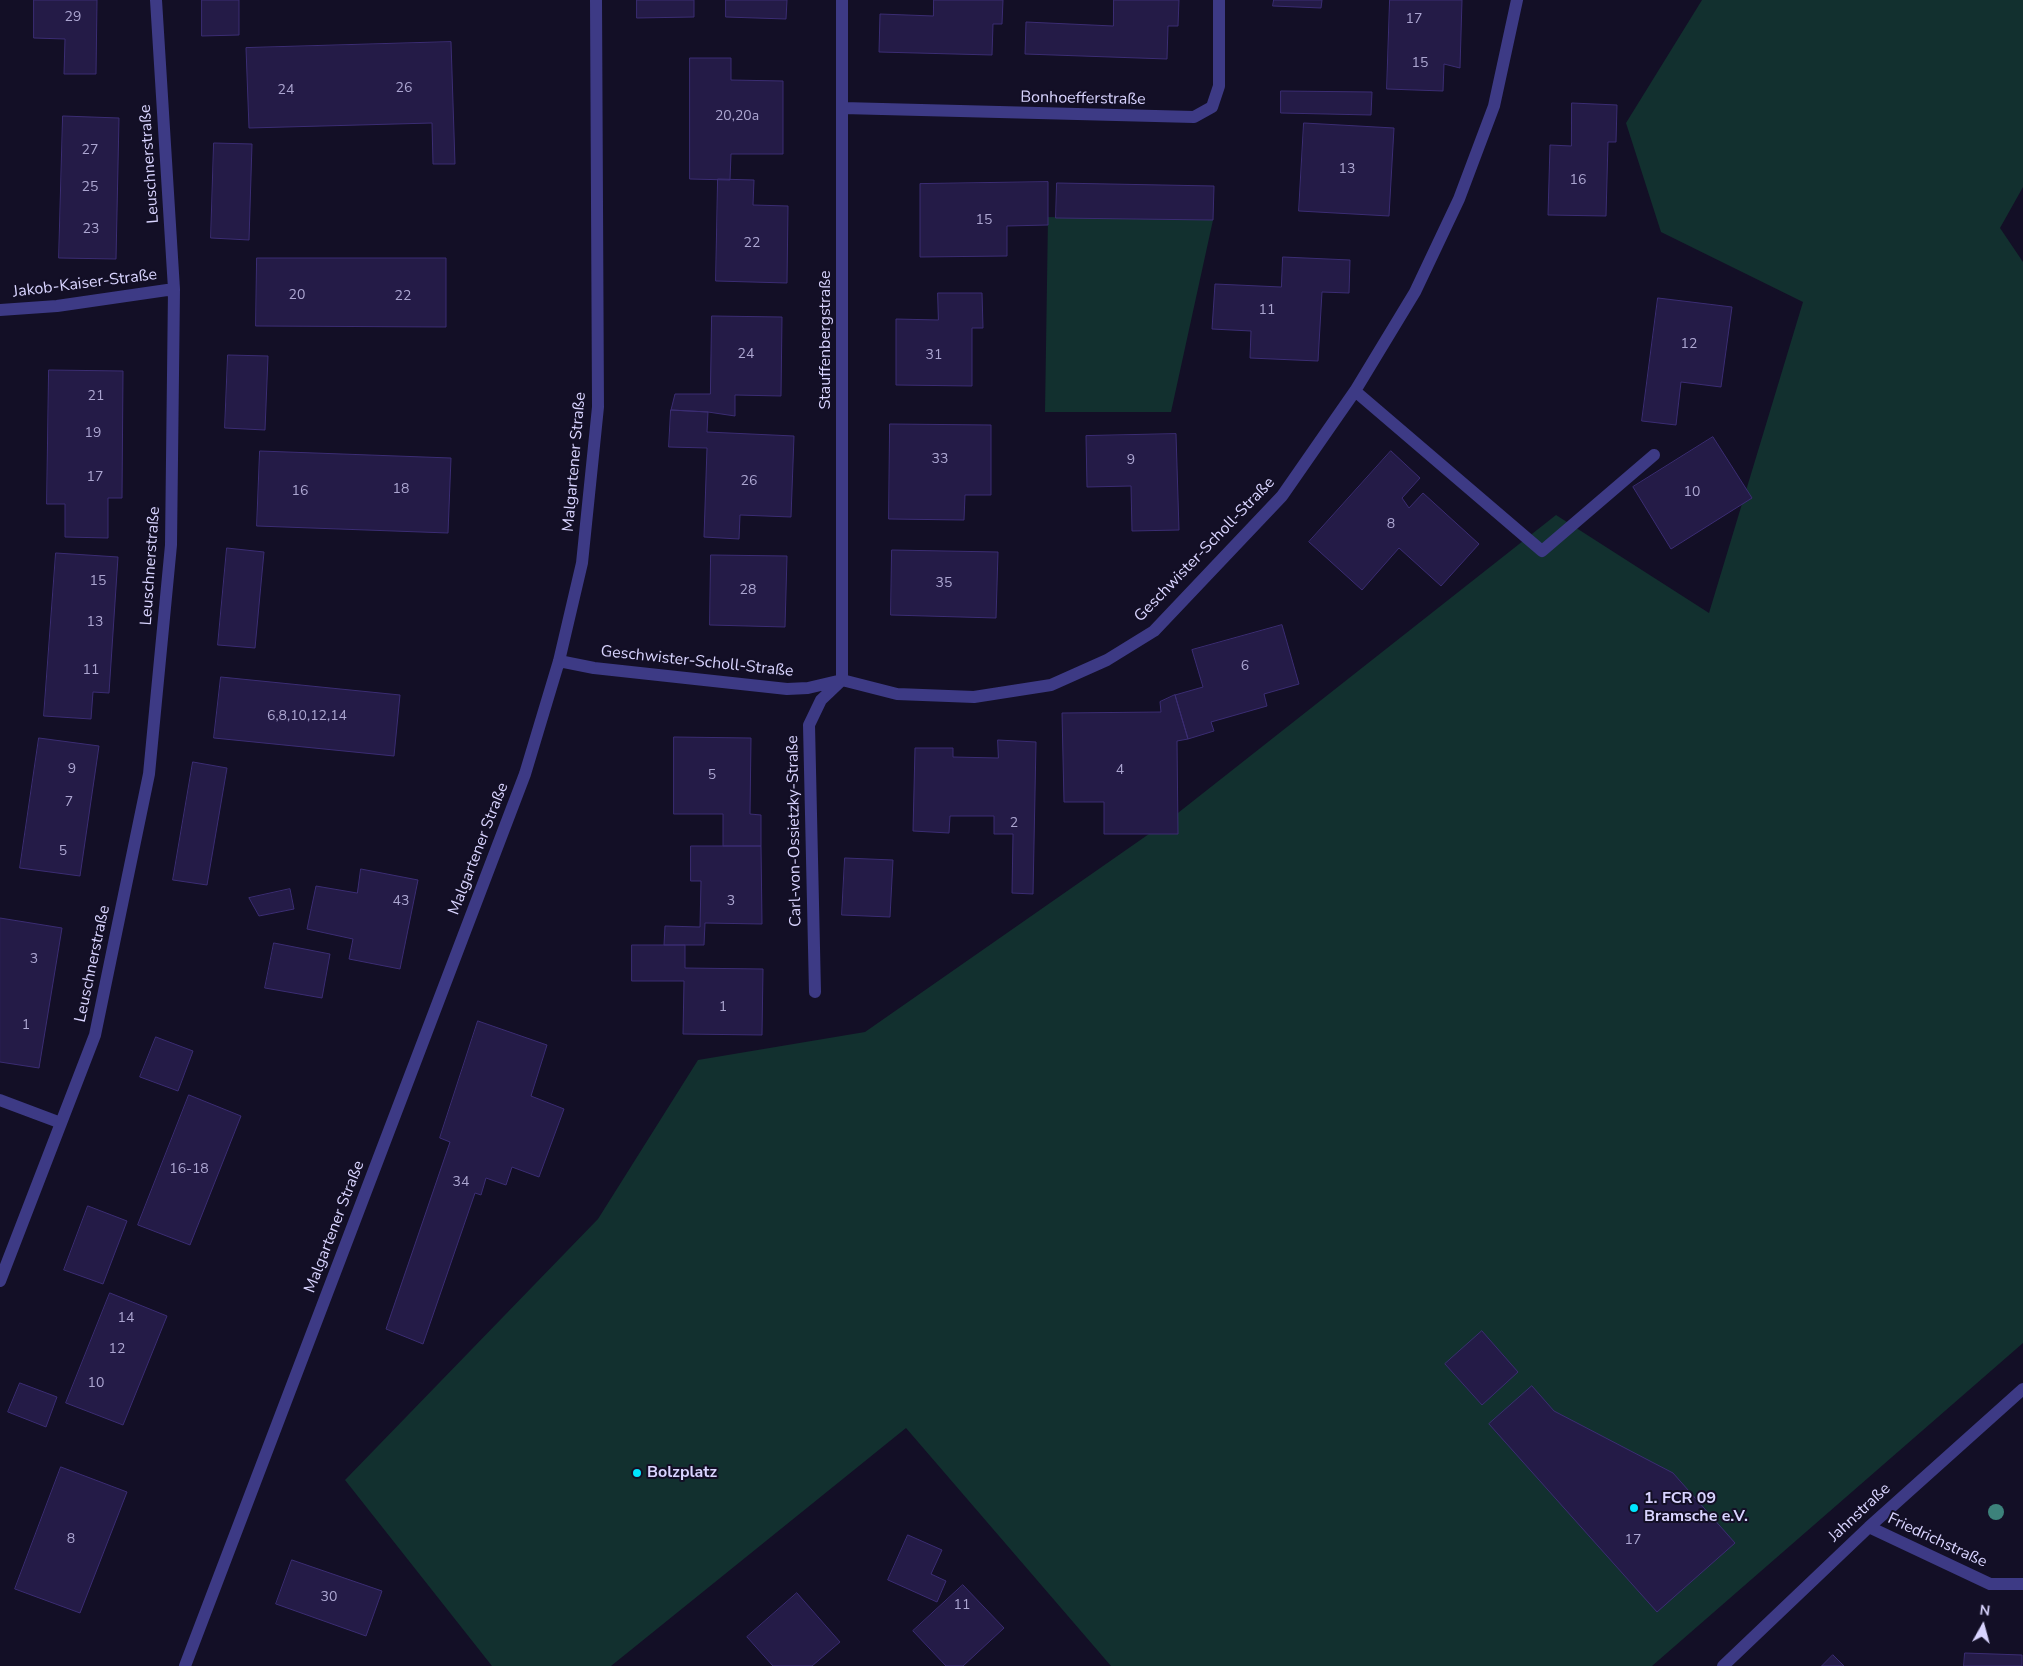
<!DOCTYPE html>
<html>
<head>
<meta charset="utf-8">
<style>
  body { margin:0 }
  #map { position:relative; width:2023px; height:1666px; overflow:hidden; background:#130f26; font-family:"Nunito Sans",sans-serif }
  canvas { display:block }
  .north { position:absolute; left:1958px; top:1601px; width:50px; height:50px; -webkit-text-stroke:4px #130f26; paint-order:stroke; rotate:7deg; font-size:14px; font-weight:700; line-height:20px; text-align:center; color:#d9d4ff }
  .north::after { content:''; display:block; margin:auto; width:18px; height:22px; background:#d9d4ff; clip-path:polygon(50% 0,100% 100%,50% 72%,0 100%) }
</style>
</head>
<body>
<div id="map">
<canvas width="2023" height="1666"></canvas>
<div class="north">N</div>
</div>
<script>
const context = document.querySelector('canvas').getContext('2d');
context.lineJoin = 'round';
function fill(path, color) { context.fillStyle = color; context.fill(path, 'evenodd'); }
function stroke(path, color, width, dash) { context.strokeStyle = color; context.lineWidth = width; context.lineCap = dash ? 'butt' : 'round'; context.setLineDash(dash || []); context.stroke(path); }
function drawText(font, color, halo, rows, align = 'center') {
  context.font = font + ' "Nunito Sans",sans-serif'; context.lineWidth = 4; context.setLineDash([]); context.textBaseline = 'middle'; context.strokeStyle = halo; context.fillStyle = color; for (const [text, x, y, turn = 0] of rows) {
    context.save(); context.translate(x, y); context.rotate((+turn || 0) * Math.PI / 180); context.textAlign = isNaN(turn) ? turn : align; if (halo) context.strokeText(text, 0, 0); context.fillText(text, 0, 0); context.restore();
  }
}
fill(new Path2D(`
  M 1702,0 L 2023,0 L 2023,187 L 2000,228 L 2023,262 L 2023,1343 L 1652,1666 L 1111,1666 L 906,1428 L 611,1666 L 492,1666 L 345,1480 L 598,1219 L 698,1060 L 865,1032 L 1169,820 L 1556,515 L 1709,613 L 1803,302 L 1661,232 L 1626,123 Z
  M 1048,217 L 1213,220 L 1171,412 L 1045,412 Z`), '#12302f');
const building = new Path2D(`
  M 34,0 L 97,0 L 96,74 L 64,74 L 65,39 L 34,38 Z
  M 202,0 L 239,0 L 239,35 L 202,36 Z
  M 637,0 L 694,0 L 694,17 L 637,18 Z
  M 726,0 L 787,0 L 786,19 L 726,17 Z
  M 934,0 L 1003,0 L 1002,24 L 993,24 L 992,55 L 879,52 L 880,14 L 933,16 Z
  M 1114,0 L 1179,0 L 1178,26 L 1168,26 L 1167,59 L 1025,54 L 1026,22 L 1113,26 Z
  M 1274,0 L 1322,0 L 1321,8 L 1273,6 Z
  M 1390,0 L 1462,0 L 1460,68 L 1444,64 L 1443,91 L 1387,89 Z
  M 451,42 L 455,164 L 433,164 L 432,123 L 249,128 L 246,48 Z
  M 690,58 L 731,58 L 731,80 L 783,81 L 783,154 L 731,154 L 730,180 L 690,179 Z
  M 1281,91 L 1372,92 L 1371,115 L 1281,113 Z
  M 1572,103 L 1617,105 L 1616,142 L 1608,142 L 1606,216 L 1548,215 L 1550,145 L 1571,146 Z
  M 63,116 L 119,118 L 116,259 L 59,258 Z
  M 1304,123 L 1394,128 L 1389,216 L 1299,211 Z
  M 214,143 L 252,144 L 249,240 L 211,238 Z
  M 718,179 L 754,180 L 753,205 L 788,206 L 787,283 L 716,281 Z
  M 1048,182 L 1048,225 L 1007,226 L 1007,256 L 920,257 L 920,184 Z
  M 1057,183 L 1214,186 L 1213,220 L 1056,218 Z
  M 1283,257 L 1350,260 L 1349,293 L 1322,292 L 1318,361 L 1250,358 L 1251,331 L 1212,329 L 1215,284 L 1281,287 Z
  M 257,258 L 446,258 L 446,327 L 256,326 Z
  M 938,293 L 982,293 L 983,328 L 972,328 L 972,386 L 896,385 L 896,319 L 938,320 Z
  M 1658,298 L 1732,307 L 1721,387 L 1681,382 L 1676,425 L 1642,421 Z
  M 712,316 L 782,317 L 781,396 L 735,395 L 735,416 L 708,412 L 671,410 L 675,394 L 710,394 Z
  M 228,355 L 268,356 L 265,430 L 225,428 Z
  M 49,370 L 123,371 L 122,498 L 108,498 L 108,538 L 65,537 L 65,504 L 47,504 Z
  M 671,410 L 708,412 L 707,432 L 794,436 L 791,517 L 740,515 L 739,539 L 704,537 L 707,448 L 669,447 Z
  M 890,424 L 991,425 L 991,495 L 965,495 L 964,520 L 889,519 Z
  M 1176,434 L 1179,530 L 1132,531 L 1131,486 L 1087,487 L 1086,436 Z
  M 1713,437 L 1752,498 L 1671,549 L 1633,487 Z
  M 260,451 L 451,458 L 448,533 L 257,526 Z
  M 1391,451 L 1420,478 L 1402,498 L 1409,508 L 1423,493 L 1479,544 L 1441,586 L 1399,548 L 1362,590 L 1309,542 Z
  M 227,548 L 264,552 L 255,648 L 218,645 Z
  M 892,550 L 998,552 L 996,618 L 891,615 Z
  M 56,553 L 118,557 L 109,693 L 93,692 L 91,719 L 44,716 Z
  M 711,555 L 787,556 L 785,627 L 710,625 Z
  M 1282,625 L 1299,684 L 1264,694 L 1267,706 L 1211,722 L 1214,731 L 1188,739 L 1175,695 L 1203,687 L 1192,650 Z
  M 221,677 L 400,695 L 394,756 L 214,738 Z
  M 1175,695 L 1188,739 L 1177,741 L 1178,834 L 1104,834 L 1104,802 L 1064,802 L 1062,713 L 1161,712 L 1160,702 Z
  M 674,737 L 751,738 L 750,814 L 761,815 L 761,846 L 723,846 L 723,814 L 674,814 Z
  M 39,738 L 99,746 L 80,876 L 20,868 Z
  M 998,740 L 1036,742 L 1033,894 L 1012,893 L 1013,834 L 994,834 L 994,816 L 950,816 L 949,833 L 913,831 L 915,748 L 953,748 L 953,757 L 998,758 Z
  M 193,762 L 227,768 L 207,885 L 173,880 Z
  M 691,846 L 761,846 L 762,924 L 705,923 L 704,945 L 664,945 L 665,926 L 700,927 L 701,881 L 691,881 Z
  M 845,858 L 893,860 L 890,917 L 842,915 Z
  M 361,869 L 418,880 L 400,969 L 349,959 L 353,939 L 307,929 L 316,886 L 357,893 Z
  M 290,889 L 294,909 L 259,916 L 249,898 Z
  M 0,918 L 62,928 L 39,1068 L 0,1062 Z
  M 274,943 L 330,954 L 322,998 L 265,988 Z
  M 632,945 L 685,945 L 685,968 L 763,969 L 762,1035 L 683,1034 L 684,981 L 632,981 Z
  M 478,1021 L 547,1045 L 531,1096 L 564,1109 L 539,1177 L 512,1167 L 506,1185 L 486,1178 L 481,1195 L 475,1193 L 423,1344 L 386,1329 L 450,1142 L 440,1138 Z
  M 156,1037 L 193,1051 L 178,1091 L 140,1077 Z
  M 189,1095 L 241,1116 L 190,1245 L 138,1225 Z
  M 88,1206 L 127,1221 L 103,1284 L 64,1270 Z
  M 110,1293 L 167,1316 L 123,1425 L 66,1403 Z
  M 1482,1331 L 1518,1372 L 1482,1405 L 1445,1364 Z
  M 20,1383 L 57,1397 L 46,1427 L 8,1412 Z
  M 1532,1386 L 1554,1411 L 1673,1473 L 1735,1543 L 1657,1612 L 1489,1424 Z
  M 61,1467 L 127,1492 L 80,1613 L 15,1589 Z
  M 908,1535 L 942,1550 L 931,1574 L 946,1581 L 937,1602 L 888,1580 Z
  M 292,1560 L 382,1591 L 366,1636 L 276,1604 Z
  M 963,1585 L 1004,1628 L 963,1666 L 946,1666 L 913,1631 Z
  M 797,1593 L 840,1642 L 812,1666 L 773,1666 L 747,1637 Z
  M 1965,1653 L 2022,1655 L 2022,1666 L 1964,1666 Z
  M 1833,1655 L 1844,1666 L 1822,1666 Z`);
fill(building, '#241b47');
stroke(building, '#3b2d73', 1);
stroke(new Path2D(`
  M 843,108 L 1194,117 L 1212,107 L 1219,86 L 1219,0
  M 0,310 L 57,306 L 174,289
  M 1355,391 L 1542,551 L 1654,455
  M 559,661 L 594,668 L 787,689 L 808,688 L 842,680 L 897,694 L 974,697 L 1051,685 L 1107,660 L 1154,631 L 1282,496 L 1355,391 L 1415,292 L 1459,199 L 1494,106 L 1517,0
  M 815,992 L 809,725 L 821,700 L 842,680 L 842,0
  M 0,1100 L 61,1123
  M 0,1281 L 95,1035 L 149,774 L 171,545 L 174,289 L 156,0
  M 1869,1527 L 1990,1584 L 2023,1584
  M 185,1666 L 525,774 L 559,661 L 582,563 L 598,407 L 596,0
  M 1723,1666 L 1869,1527 L 2023,1389`), '#3d3a85', 12);
context.fillStyle = '#3d827b';
for (const [x, y] of [
  [1996,1512]
]) { context.beginPath(); context.arc(x, y, 8, 0, 2 * Math.PI); context.fill(); }
for (const [x, y, r, color] of [
  [637,1473,5,"#00e5ff"],
  [1634,1508,5,"#00e5ff"]
]) { const dot = new Path2D(); dot.arc(x, y, r, 0, 2 * Math.PI); context.fillStyle = color; context.fill(dot); stroke(dot, '#130f26', 2); }
drawText('14px', '#aca6d1', null, [
  ["29",73,18],
  ["17",1414,20],
  ["15",1420,64],
  ["26",404,89],
  ["24",286,91],
  ["20,20a",737,117],
  ["27",90,151],
  ["13",1347,170],
  ["16",1578,181],
  ["25",90,188],
  ["15",984,221],
  ["23",91,230],
  ["22",752,244],
  ["20",297,296],
  ["22",403,297],
  ["11",1267,311],
  ["12",1689,345],
  ["24",746,355],
  ["31",934,356],
  ["21",96,397],
  ["19",93,434],
  ["33",940,460],
  ["9",1131,461],
  ["17",95,478],
  ["26",749,482],
  ["18",401,490],
  ["16",300,492],
  ["10",1692,493],
  ["8",1391,525],
  ["15",98,582],
  ["35",944,584],
  ["28",748,591],
  ["13",95,623],
  ["6",1245,667],
  ["11",91,671],
  ["6,8,10,12,14",307,717],
  ["9",72,770],
  ["4",1120,771],
  ["5",712,776],
  ["7",69,803],
  ["2",1014,824],
  ["5",63,852],
  ["43",401,902],
  ["3",731,902],
  ["3",34,960],
  ["1",723,1008],
  ["1",26,1026],
  ["16-18",189,1170],
  ["34",461,1183],
  ["14",126,1319],
  ["12",117,1350],
  ["10",96,1384],
  ["8",71,1540],
  ["17",1633,1541],
  ["30",329,1598],
  ["11",962,1606]
]);
drawText('16px', '#d9d4ff', '#130f26', [
  ["Bonhoefferstraße",1083,99,1],
  ["Leuschnerstraße",150,164,-94],
  ["Jakob-Kaiser-Straße",85,284,-7],
  ["Stauffenbergstraße",826,340,-90],
  ["Malgartener Straße",575,462,-85],
  ["Geschwister-Scholl-Straße",1205,550,-46],
  ["Leuschnerstraße",151,566,-86],
  ["Geschwister-Scholl-Straße",697,662,6],
  ["Carl-von-Ossietzky-Straße",795,831,-91],
  ["Malgartener Straße",479,849,-69],
  ["Leuschnerstraße",93,964,-78],
  ["Malgartener Straße",335,1227,-69],
  ["Jahnstraße",1860,1513,-43],
  ["Friedrichstraße",1937,1541,25]
]);
drawText('bold 16px', '#d9d4ff', '#130f26', [
  ["Bolzplatz",647,1473],
  ["1. FCR 09",1644,1499],
  ["Bramsche e.V.",1644,1517]
], 'left');
</script>
</body>
</html>
